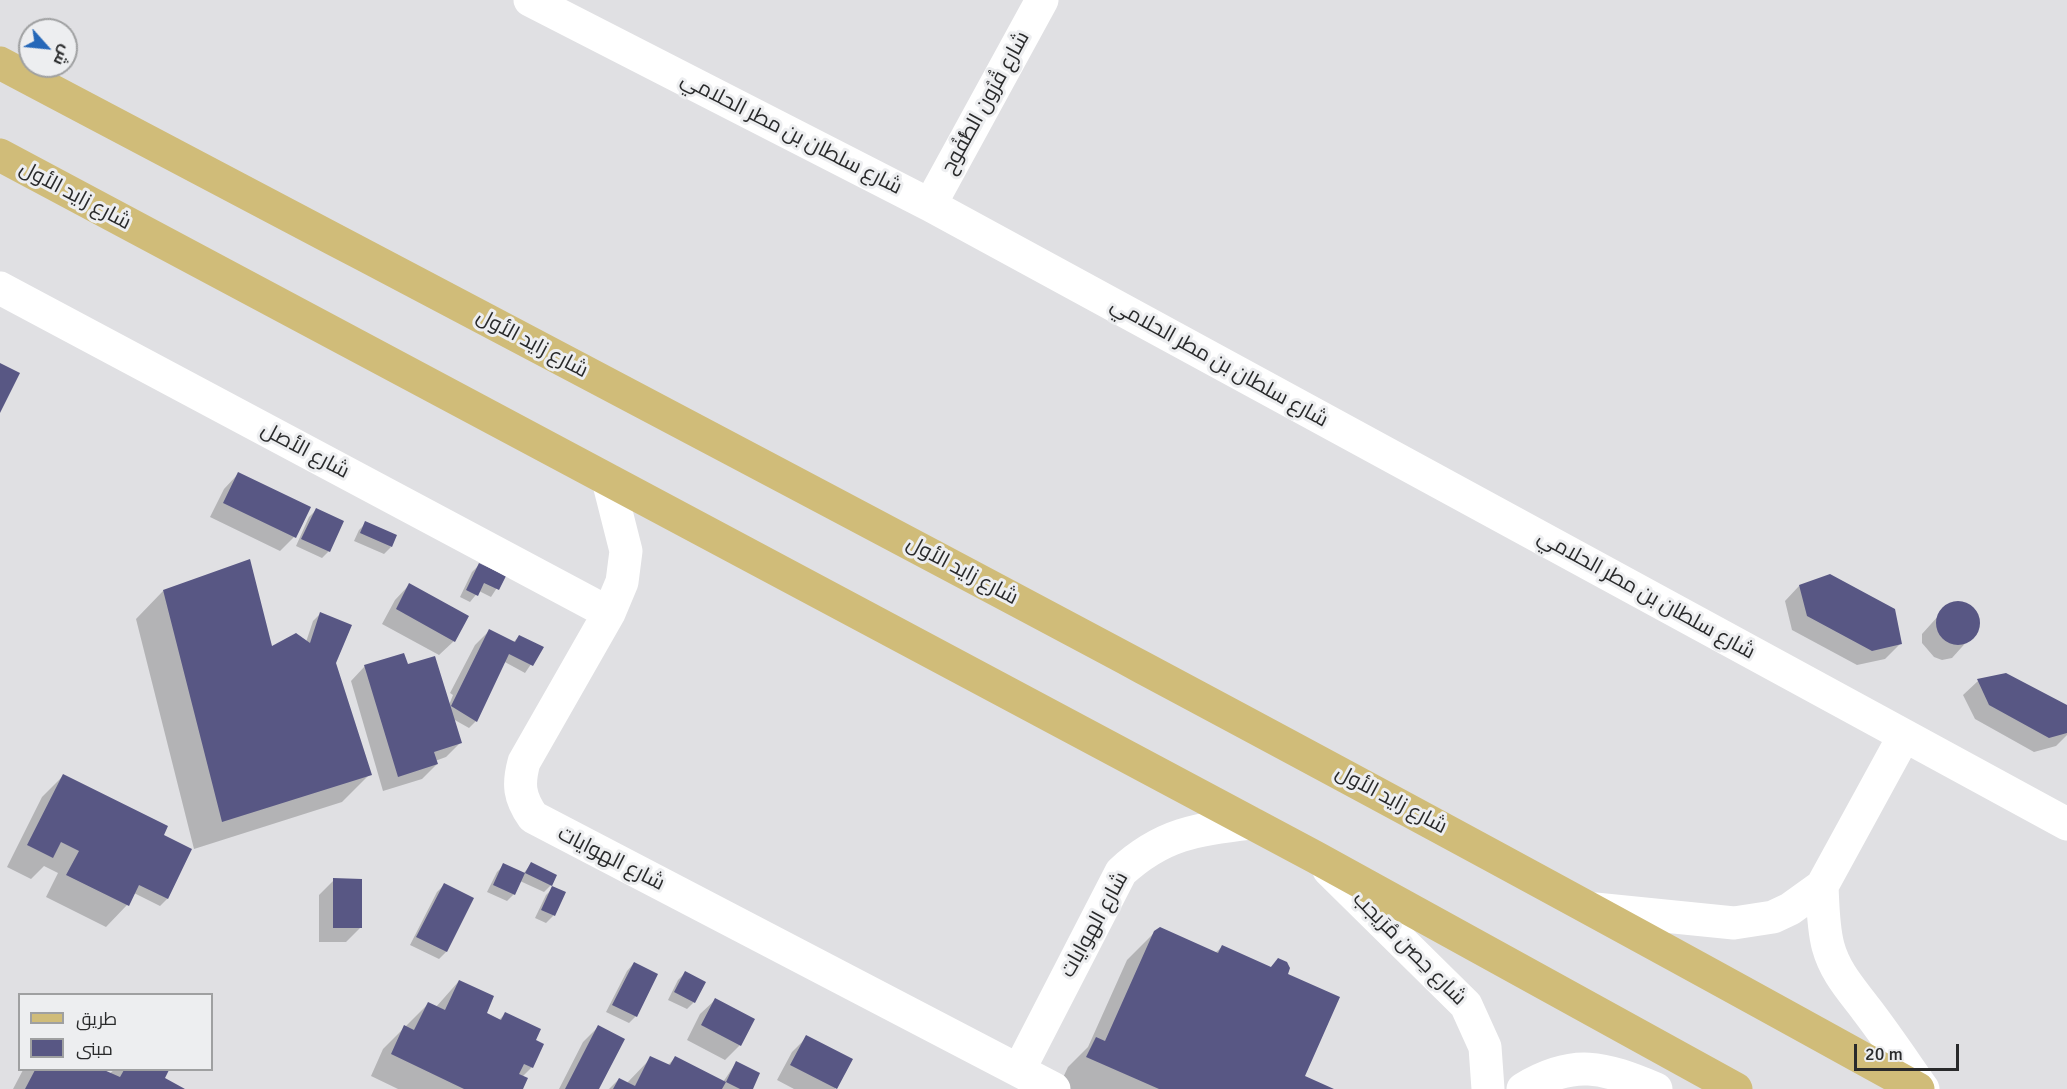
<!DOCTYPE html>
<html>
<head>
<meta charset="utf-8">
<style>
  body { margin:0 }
  #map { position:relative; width:2067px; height:1089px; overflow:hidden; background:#e0e0e3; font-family:Signika,Cairo,sans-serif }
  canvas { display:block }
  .legend { position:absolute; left:18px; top:993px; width:195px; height:78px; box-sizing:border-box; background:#edeef0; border:2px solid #9fa0a1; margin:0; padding:8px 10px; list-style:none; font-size:18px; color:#292a2b }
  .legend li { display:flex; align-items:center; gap:12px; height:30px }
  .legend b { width:30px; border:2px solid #9fa0a1 }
  .north { position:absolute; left:18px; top:18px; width:60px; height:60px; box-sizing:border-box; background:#edeef0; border:2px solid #9fa0a1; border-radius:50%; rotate:117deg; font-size:16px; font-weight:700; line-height:24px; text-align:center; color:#292a2b }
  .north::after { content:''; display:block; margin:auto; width:21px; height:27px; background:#2567b8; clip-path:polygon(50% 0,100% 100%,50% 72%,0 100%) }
  .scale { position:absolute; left:1854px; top:1044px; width:105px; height:27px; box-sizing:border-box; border:3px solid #292a2b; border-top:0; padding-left:8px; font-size:18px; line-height:21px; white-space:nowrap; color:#292a2b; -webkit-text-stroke:4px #edeef0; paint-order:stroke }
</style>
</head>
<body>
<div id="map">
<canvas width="2067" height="1089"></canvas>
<ul class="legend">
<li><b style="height:8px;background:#d0bc79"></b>طريق</li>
<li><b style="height:16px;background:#585784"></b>مبنى</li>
</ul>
<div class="north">ش</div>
<div class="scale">20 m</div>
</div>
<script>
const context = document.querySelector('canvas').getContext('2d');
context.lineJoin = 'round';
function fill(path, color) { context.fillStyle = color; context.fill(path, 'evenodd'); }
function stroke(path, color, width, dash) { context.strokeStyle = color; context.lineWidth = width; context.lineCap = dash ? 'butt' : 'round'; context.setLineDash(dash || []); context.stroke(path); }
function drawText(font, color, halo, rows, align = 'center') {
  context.font = font + ' Signika,Cairo,sans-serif'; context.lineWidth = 6; context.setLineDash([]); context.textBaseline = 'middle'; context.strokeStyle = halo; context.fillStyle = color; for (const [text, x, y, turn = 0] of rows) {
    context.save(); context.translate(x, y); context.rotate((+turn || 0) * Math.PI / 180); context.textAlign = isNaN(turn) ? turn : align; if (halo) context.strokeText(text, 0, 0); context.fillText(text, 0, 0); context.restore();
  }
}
fill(new Path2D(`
  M 238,474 L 294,537 L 280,551 L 210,517 L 224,489 Z
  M 316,510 L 329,551 L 322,558 L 296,546 L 309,517 Z
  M 366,523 L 391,547 L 384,554 L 354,541 L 359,530 Z
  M 479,565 L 504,577 L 491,597 L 479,591 L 470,602 L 460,597 L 472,572 Z
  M 409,585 L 454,641 L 439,655 L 382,624 L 395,600 Z
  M 1799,586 L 1900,644 L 1885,659 L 1857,665 L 1792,630 L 1785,601 Z
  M 163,591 L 271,649 L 306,642 L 313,621 L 320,614 L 370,774 L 342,802 L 194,849 L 136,619 Z
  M 1949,604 L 1968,604 L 1979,618 L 1979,628 L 1952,658 L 1942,660 L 1934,657 L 1922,643 L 1922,634 Z
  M 489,631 L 513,643 L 519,636 L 542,648 L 525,673 L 503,661 L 476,721 L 469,728 L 453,719 L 460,743 L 446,757 L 435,761 L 437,764 L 422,779 L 383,791 L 351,681 L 365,666 L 407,666 L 449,705 L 453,695 L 450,693 L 475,645 Z
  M 1978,681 L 2067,714 L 2067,735 L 2056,746 L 2034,752 L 1975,719 L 1963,695 Z
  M 63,776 L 159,842 L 190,850 L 167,899 L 160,906 L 134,893 L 127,905 L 106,927 L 46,897 L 58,873 L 44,866 L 31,879 L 7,867 L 42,797 Z
  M 531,864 L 551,885 L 544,892 L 520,881 L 514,894 L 507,901 L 487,892 L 497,872 L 504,865 L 523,874 Z
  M 334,880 L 361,927 L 346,942 L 319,942 L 319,895 Z
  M 444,885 L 472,899 L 446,952 L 439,959 L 410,945 L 437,892 Z
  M 553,888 L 564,893 L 553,916 L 546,923 L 535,918 L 546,895 Z
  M 1155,932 L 1215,953 L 1222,947 L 1270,968 L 1278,960 L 1286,975 L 1303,1077 L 1331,1089 L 1070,1089 L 1060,1084 L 1068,1067 L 1088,1047 L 1127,960 Z
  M 634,963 L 636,1016 L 629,1023 L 606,1012 L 627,971 Z
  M 685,973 L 694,1002 L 687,1009 L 668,1000 L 678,980 Z
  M 459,981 L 485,1013 L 499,1020 L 506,1013 L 534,1041 L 532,1067 L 522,1077 L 521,1089 L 398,1089 L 371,1076 L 383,1049 L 429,1003 L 436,1007 Z
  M 715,1000 L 740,1045 L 725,1060 L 687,1040 L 700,1014 Z
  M 598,1027 L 597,1089 L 559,1089 L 583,1042 Z
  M 807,1037 L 851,1060 L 835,1089 L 794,1089 L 777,1080 L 792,1052 Z
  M 651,1058 L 667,1066 L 675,1058 L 723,1082 L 736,1063 L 751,1089 L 609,1089 L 619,1079 L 627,1083 Z
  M 23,1070 L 101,1070 L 109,1074 L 114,1070 L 168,1070 L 163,1079 L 182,1089 L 13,1089 Z`), '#0003');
fill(new Path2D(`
  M 0,363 L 20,373 L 0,413 Z
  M 238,472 L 311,507 L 296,538 L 223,503 Z
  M 316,508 L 344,521 L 330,552 L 301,539 Z
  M 365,521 L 397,535 L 392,547 L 360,533 Z
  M 250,559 L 272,646 L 296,633 L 310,643 L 320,612 L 352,625 L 336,663 L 372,775 L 222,822 L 163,590 Z
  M 479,563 L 506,576 L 499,590 L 484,583 L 478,596 L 466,590 Z
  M 1830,574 L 1895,609 L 1902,644 L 1872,651 L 1807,616 L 1799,585 Z
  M 409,583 L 469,616 L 455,642 L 396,609 Z
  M1936 623a22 22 0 1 1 44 0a22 22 0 1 1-44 0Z
  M 489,629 L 515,642 L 519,635 L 544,647 L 533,666 L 509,654 L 477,722 L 451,706 Z
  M 404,653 L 408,664 L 435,656 L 462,743 L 434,752 L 438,764 L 398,777 L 364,665 Z
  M 2006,673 L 2067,705 L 2067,733 L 2049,738 L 1989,705 L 1977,679 Z
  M 63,774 L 168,826 L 164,835 L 192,849 L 168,899 L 139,885 L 129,906 L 66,875 L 79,851 L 61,842 L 53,858 L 27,845 Z
  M 531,862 L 557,875 L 552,886 L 525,873 Z
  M 503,863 L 525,873 L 515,895 L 493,885 Z
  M 333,878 L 362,879 L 362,928 L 333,928 Z
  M 444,883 L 474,898 L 447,952 L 416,937 Z
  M 552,886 L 566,892 L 555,916 L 541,910 Z
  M 1160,927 L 1218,953 L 1222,945 L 1271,967 L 1278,958 L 1287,962 L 1290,968 L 1288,974 L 1340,997 L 1305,1076 L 1334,1089 L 1159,1089 L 1086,1057 L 1096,1037 L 1105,1041 L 1154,931 Z
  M 634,962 L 658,974 L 637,1017 L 612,1005 Z
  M 685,971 L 706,982 L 695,1003 L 674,992 Z
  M 459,980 L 494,996 L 487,1013 L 501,1020 L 505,1012 L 541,1029 L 536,1040 L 544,1044 L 533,1068 L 524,1064 L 519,1074 L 528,1078 L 523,1089 L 464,1089 L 391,1054 L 404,1025 L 414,1030 L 428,1002 L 445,1010 Z
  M 715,998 L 755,1019 L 741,1046 L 701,1025 Z
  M 598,1025 L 625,1039 L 599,1089 L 565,1089 Z
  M 806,1035 L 853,1059 L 837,1089 L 790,1065 Z
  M 650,1056 L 670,1065 L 675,1056 L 726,1082 L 736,1061 L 760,1073 L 753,1089 L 740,1089 L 726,1082 L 722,1089 L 613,1089 L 619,1078 L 635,1086 Z
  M 35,1070 L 104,1070 L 120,1077 L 124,1070 L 169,1070 L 165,1078 L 185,1089 L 25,1089 Z`), '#585784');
stroke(new Path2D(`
  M 530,0 L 930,205 L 2067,824
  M 930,205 L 1042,0
  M 0,288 L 609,613
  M 608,480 L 626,551 L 622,582 L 609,613 L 524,762 C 518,784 519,797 533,817 L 1054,1089
  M 1329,870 L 1466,1005 L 1485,1047 L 1488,1089
  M 1822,886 C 1823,906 1823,927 1828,946 C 1835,972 1851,989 1866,1009 C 1886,1035 1904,1062 1923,1089
  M 1595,909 L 1734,923 L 1773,917 L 1790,909 L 1822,886 L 1904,736
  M 1019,1070 L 1121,872 C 1162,834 1197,829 1251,823
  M 1523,1089 C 1574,1058 1603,1067 1656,1089`), '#fff', 33);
stroke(new Path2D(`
  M 0,63 C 641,402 1284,737 1918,1089
  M 0,155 L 1315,857 L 1736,1089`), '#d0bc79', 33);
drawText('21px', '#292a2b', '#edeef0', [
  ["شارع قُرُون الطُّفُوح",986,103,-61],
  ["شارع سلطان بن مطر الحلامي",791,134,27],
  ["شارع زايد الأول",75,196,28],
  ["شارع زايد الأول",532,344,28],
  ["شارع سلطان بن مطر الحلامي",1219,363,29],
  ["شارع الأصل",305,451,28],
  ["شارع زايد الأول",962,571,28],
  ["شارع سلطان بن مطر الحلامي",1646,595,29],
  ["شارع زايد الأول",1391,800,28],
  ["شارع الهوايات",611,859,27],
  ["شارع الهوايات",1095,925,-61],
  ["شارع حِصن مُرَيجب",1409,949,45]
]);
</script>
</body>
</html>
